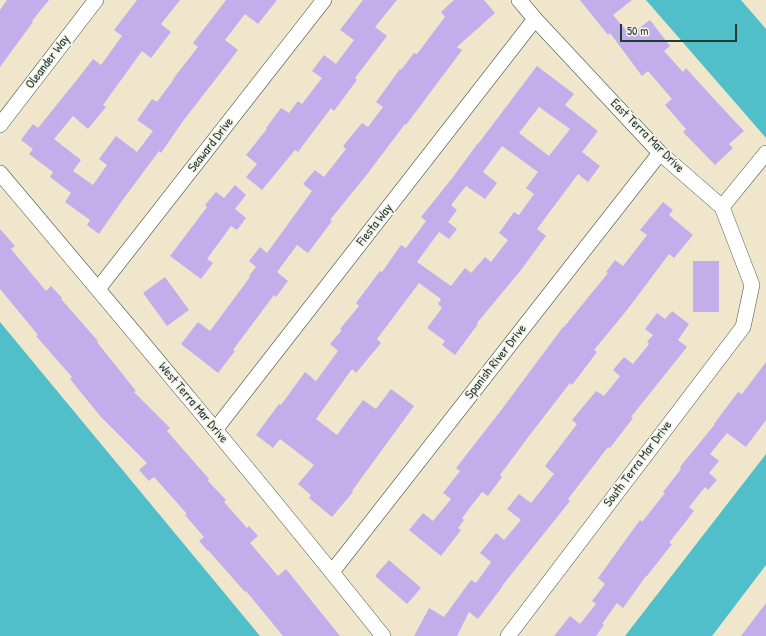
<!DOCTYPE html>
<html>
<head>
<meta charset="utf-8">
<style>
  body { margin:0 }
  #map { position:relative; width:766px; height:636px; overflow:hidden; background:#f0e6cc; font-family:"Patrick Hand",sans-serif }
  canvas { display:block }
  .scale { position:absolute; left:620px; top:24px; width:117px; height:18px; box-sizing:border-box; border:2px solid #1f3d34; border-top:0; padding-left:5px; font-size:12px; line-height:14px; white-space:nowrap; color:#1f3d34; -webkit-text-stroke:3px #f7f3e8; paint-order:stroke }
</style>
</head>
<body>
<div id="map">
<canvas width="766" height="636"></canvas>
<div class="scale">50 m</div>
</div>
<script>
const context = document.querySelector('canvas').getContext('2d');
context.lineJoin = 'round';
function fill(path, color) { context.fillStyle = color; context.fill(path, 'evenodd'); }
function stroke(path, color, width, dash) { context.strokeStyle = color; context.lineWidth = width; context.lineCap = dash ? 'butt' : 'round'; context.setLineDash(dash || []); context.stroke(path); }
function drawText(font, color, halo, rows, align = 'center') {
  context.font = font + ' "Patrick Hand",sans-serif'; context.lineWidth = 3.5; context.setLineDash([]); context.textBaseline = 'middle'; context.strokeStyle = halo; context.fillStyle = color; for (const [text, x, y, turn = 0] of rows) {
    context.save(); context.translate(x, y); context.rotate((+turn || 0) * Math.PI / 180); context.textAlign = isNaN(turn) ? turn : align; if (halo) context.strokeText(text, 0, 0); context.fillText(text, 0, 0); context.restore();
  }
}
fill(new Path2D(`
  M 646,0 L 741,0 L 766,29 L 766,138 Z
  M 0,322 L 260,636 L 0,636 Z
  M 766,454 L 766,565 L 712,636 L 625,636 Z`), '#51bfc9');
fill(new Path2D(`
  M 7,0 L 49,0 L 32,21 L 33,22 L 0,67 L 0,10 Z
  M 137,0 L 180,0 L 161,24 L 171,32 L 151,58 L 142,51 L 103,105 L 106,107 L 88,129 L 73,116 L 54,139 L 81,160 L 73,171 L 93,185 L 107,165 L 99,159 L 116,136 L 137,152 L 153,131 L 137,120 L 152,99 L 157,102 L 174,79 L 173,79 L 198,47 L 193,43 L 226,0 L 277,0 L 258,24 L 245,14 L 225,40 L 238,50 L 225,67 L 183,121 L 161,153 L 159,151 L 119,205 L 99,234 L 87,225 L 90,220 L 65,202 L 71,193 L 50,177 L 53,172 L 29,154 L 33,149 L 21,140 L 33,124 L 38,128 L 80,76 L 93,59 L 101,65 L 122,36 L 114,30 Z
  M 363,0 L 397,0 L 375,27 L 387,36 L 355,78 L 357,80 L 334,111 L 331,108 L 298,152 L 295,150 L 262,190 L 246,177 L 257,164 L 246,155 L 267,129 L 266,128 L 281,108 L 289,113 L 298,101 L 302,104 L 322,78 L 312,71 L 324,55 L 336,64 L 354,40 L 340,30 Z
  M 454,0 L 484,0 L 495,13 L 457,47 L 462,50 L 406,125 L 405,124 L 368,173 L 330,220 L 332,221 L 308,253 L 297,245 L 277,272 L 288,281 L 276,297 L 274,295 L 233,350 L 235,351 L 218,373 L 181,344 L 198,322 L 210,331 L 250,277 L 249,276 L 256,267 L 249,261 L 260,247 L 267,253 L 312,191 L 303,184 L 315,170 L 324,177 L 346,149 L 343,146 L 362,123 L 368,127 L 383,107 L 376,102 L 400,69 L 401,70 L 414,53 L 417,54 L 445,17 L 441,12 Z
  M 580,0 L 632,0 L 613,15 L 630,35 L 650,20 L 670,46 L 664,51 L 683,72 L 686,68 L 714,99 L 744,131 L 729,144 L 733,148 L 715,165 L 683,132 L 686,129 L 665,105 L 672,99 L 648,71 L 642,76 L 610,33 L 608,35 Z
  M 537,66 L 574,94 L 565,105 L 598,131 L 582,152 L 600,166 L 588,182 L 578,174 L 537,229 L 546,236 L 521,270 L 477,323 L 478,324 L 455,355 L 442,345 L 445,341 L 427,328 L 442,308 L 438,304 L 441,299 L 419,283 L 377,339 L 381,343 L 356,373 L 352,369 L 316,419 L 337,435 L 363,400 L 376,409 L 391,389 L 414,406 L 352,491 L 353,492 L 332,517 L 309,498 L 311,495 L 298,484 L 314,465 L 280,439 L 273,448 L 256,435 L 279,404 L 281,405 L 305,372 L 316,381 L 338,351 L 330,344 L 342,330 L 340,329 L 359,306 L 356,303 L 380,271 L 382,272 L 401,245 L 406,248 L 426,221 L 421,217 L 453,177 L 478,143 L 478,144 ZM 539,107 L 570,129 L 549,156 L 519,133 ZM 502,146 L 538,172 L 526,188 L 534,194 L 519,215 L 514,212 L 499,233 L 508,240 L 491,262 L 485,257 L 471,273 L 465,268 L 451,286 L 417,262 L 439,232 L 449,239 L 457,229 L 448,222 L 457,210 L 451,205 L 466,186 L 485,199 L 497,183 L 483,172 Z
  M 235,185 L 246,195 L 235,209 L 246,218 L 237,230 L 231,226 L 207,259 L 213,263 L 201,279 L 170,256 L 207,207 L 205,205 L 216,192 L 224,198 Z
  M 663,202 L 673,210 L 669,215 L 693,235 L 674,258 L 669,254 L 627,310 L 594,350 L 597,352 L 572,385 L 570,383 L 529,436 L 500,475 L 502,477 L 488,496 L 482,492 L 462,518 L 464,520 L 458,528 L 461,530 L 441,556 L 409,530 L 423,513 L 433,521 L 451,499 L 443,493 L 460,471 L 456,468 L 499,413 L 563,327 L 564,327 L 608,273 L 606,272 L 615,260 L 623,266 L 647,235 L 640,230 Z
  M 0,229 L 15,246 L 11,249 L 46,291 L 51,286 L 62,298 L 61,299 L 98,341 L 97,342 L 136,391 L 134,392 L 170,428 L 167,431 L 209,479 L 208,481 L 226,500 L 224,502 L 247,528 L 249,526 L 258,536 L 250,543 L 278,576 L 286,569 L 340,636 L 283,636 L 246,591 L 245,592 L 208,550 L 208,551 L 199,541 L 204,537 L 185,515 L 187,514 L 154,477 L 149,481 L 139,470 L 147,463 L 100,416 L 70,379 L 72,377 L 36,336 L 38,335 L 0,289 Z
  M 693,261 L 719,261 L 719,312 L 693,312 Z
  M 165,277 L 189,310 L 167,326 L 143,293 Z
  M 672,311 L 689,324 L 678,340 L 687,347 L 631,417 L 633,418 L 610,448 L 608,447 L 568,499 L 570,501 L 502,586 L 502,587 L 478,619 L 469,612 L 457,636 L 414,636 L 429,608 L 444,617 L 471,580 L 476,583 L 491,562 L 480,553 L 496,533 L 504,540 L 521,520 L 507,509 L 519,494 L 531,503 L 554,474 L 545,466 L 577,424 L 572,420 L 596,391 L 604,396 L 620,376 L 613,370 L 624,357 L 633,364 L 649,344 L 647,342 L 653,335 L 645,329 L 657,313 L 665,319 Z
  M 766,362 L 766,420 L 746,447 L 727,433 L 710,454 L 719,461 L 709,473 L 717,480 L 708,490 L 705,487 L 689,507 L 694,511 L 669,543 L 672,544 L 647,576 L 646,576 L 623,608 L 617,603 L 602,624 L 604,625 L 596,636 L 554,636 L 570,616 L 580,624 L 596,604 L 592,601 L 605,584 L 598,578 L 640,520 L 642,522 L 665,493 L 663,492 L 681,469 L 680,467 L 715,424 L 714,424 L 738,392 L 742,394 Z
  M 389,560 L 421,588 L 407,604 L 375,576 Z
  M 766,603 L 766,636 L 741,636 Z`), '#c3aeec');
const minor = new Path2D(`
  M 0,125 L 96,0
  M 0,173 C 129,326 258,479 383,636
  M 722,207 L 766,153
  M 98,289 L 324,0
  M 215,430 L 535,19
  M 332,572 L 660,153
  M 508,636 L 743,327 L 752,285 L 722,207 L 660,153 L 535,19 L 519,0`);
stroke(minor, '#3e564b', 16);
stroke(minor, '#fff', 15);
drawText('13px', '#1f3d34', '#f7f3e8', [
  ["Oleander Way",48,62,-53],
  ["East Terra Mar Drive",647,136,45],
  ["Seaward Drive",211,145,-52],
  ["Fiesta Way",375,225,-52],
  ["Spanish River Drive",496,362,-52],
  ["West Terra Mar Drive",193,403,50],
  ["South Terra Mar Drive",638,464,-53]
]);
</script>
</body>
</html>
